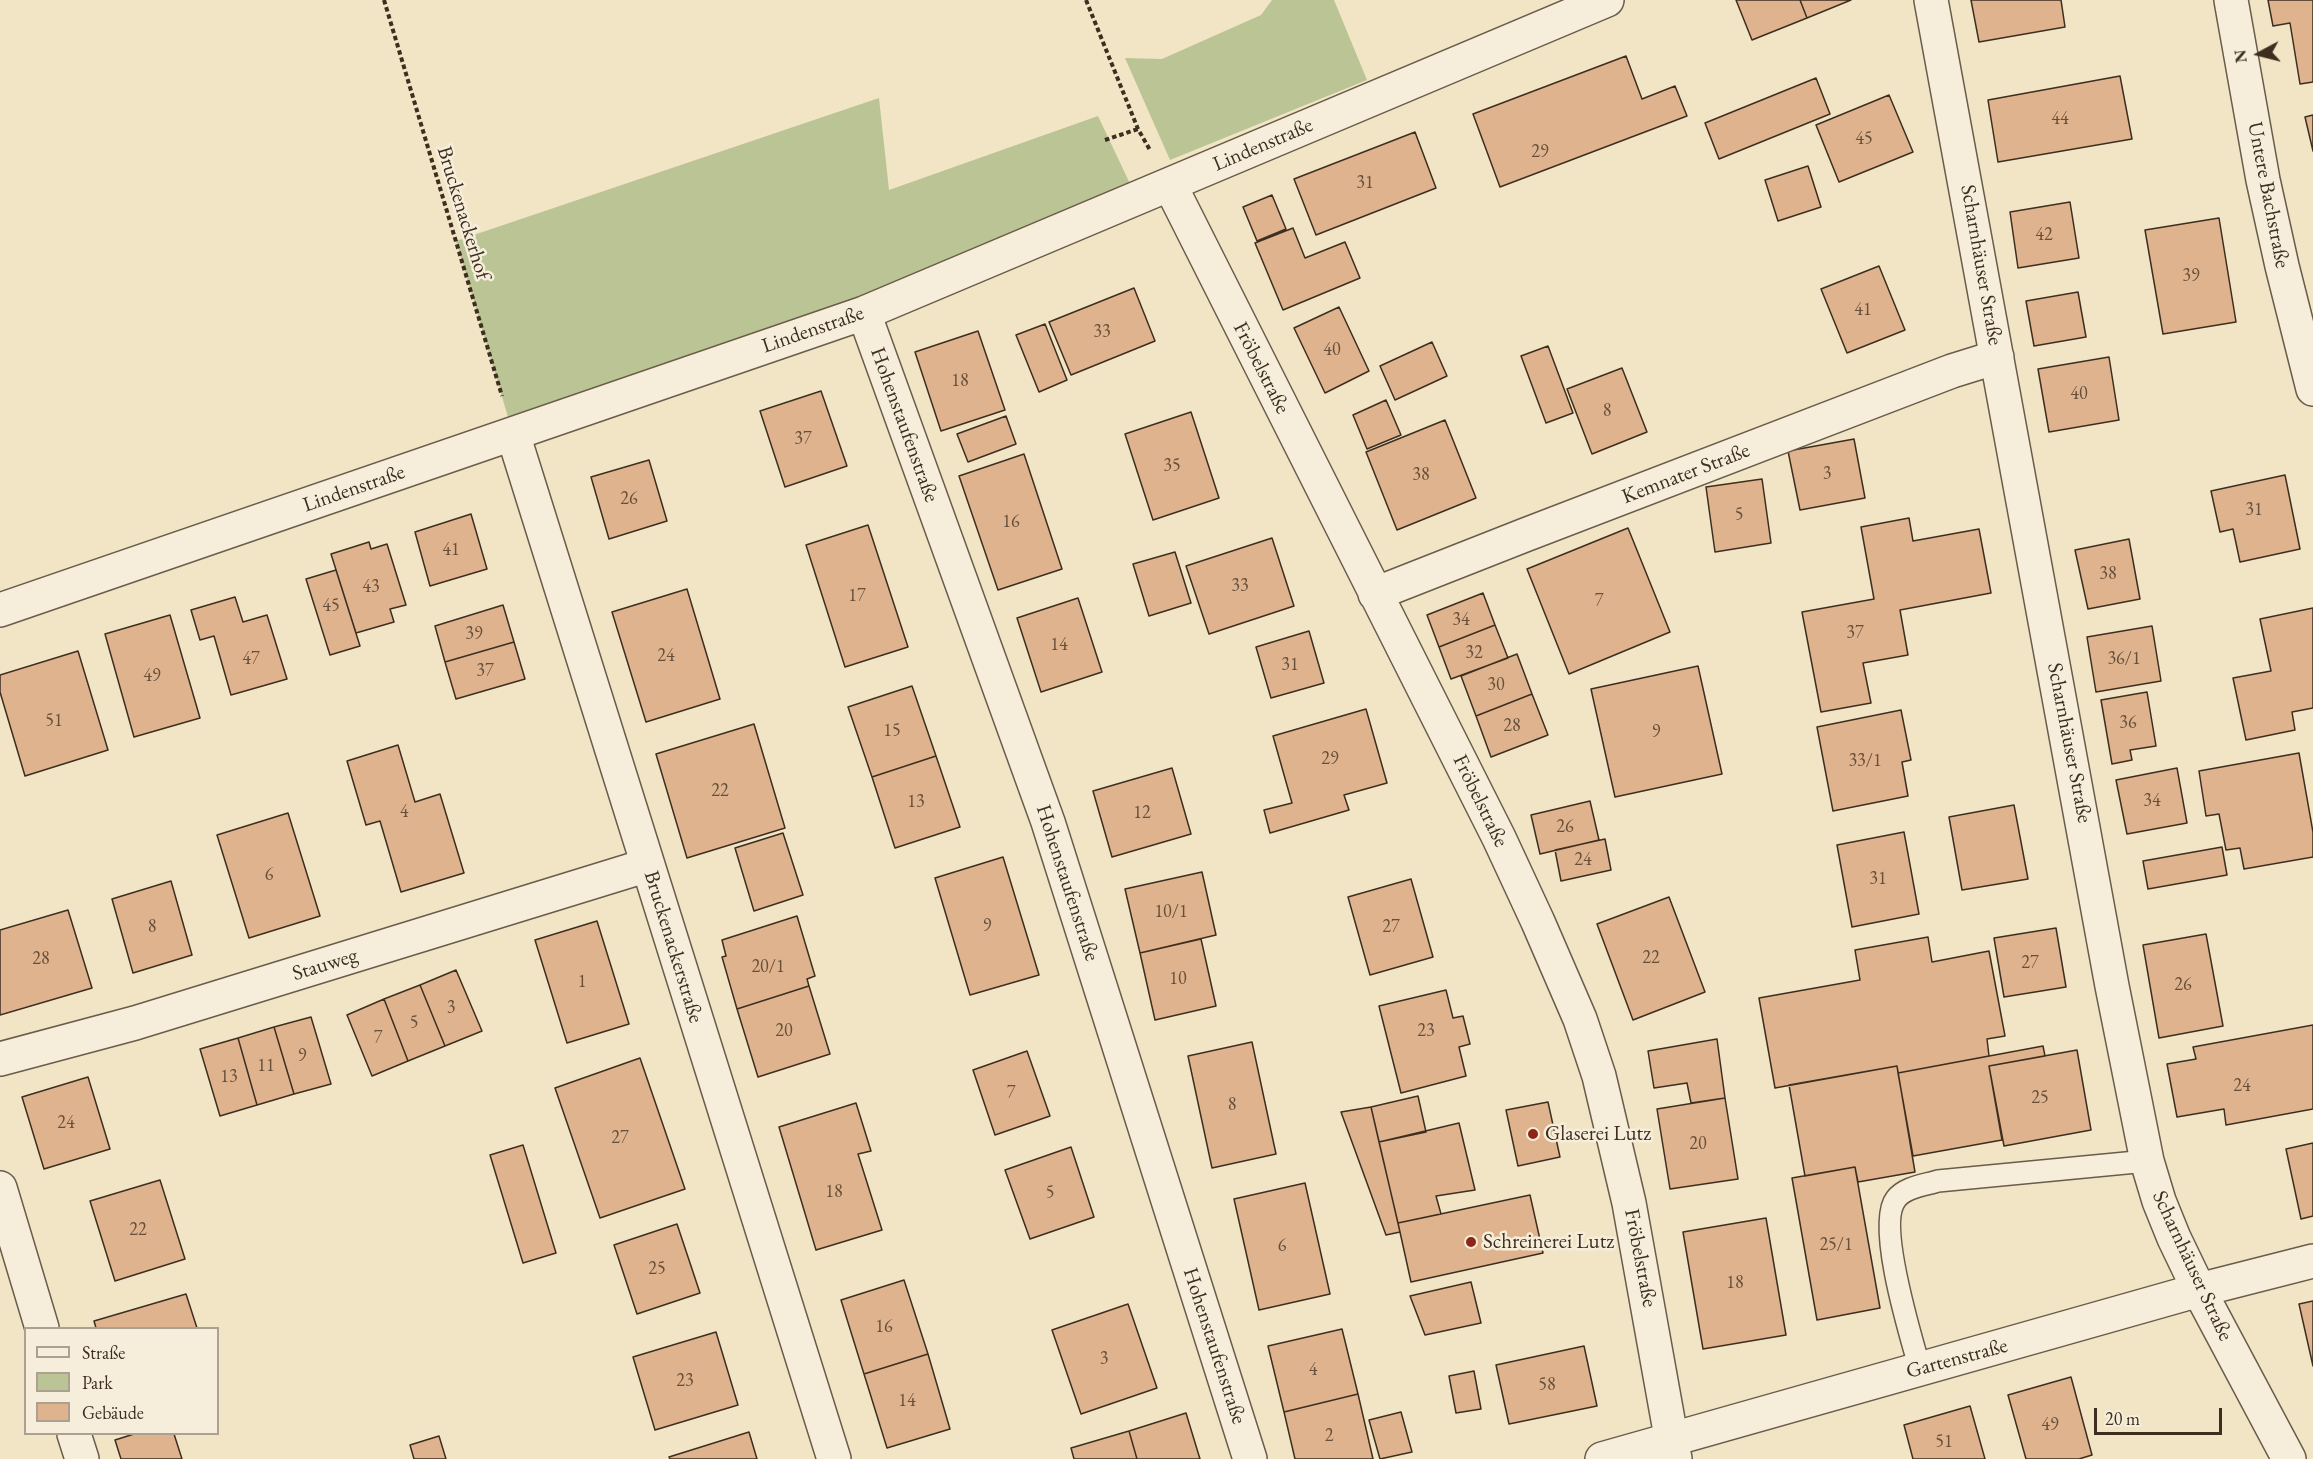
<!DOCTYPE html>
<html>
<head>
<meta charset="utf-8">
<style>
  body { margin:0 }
  #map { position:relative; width:2313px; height:1459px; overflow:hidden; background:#f1e5c6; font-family:"EB Garamond",serif }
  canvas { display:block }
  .legend { position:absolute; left:24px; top:1327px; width:195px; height:108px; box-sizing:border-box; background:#f6eeda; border:2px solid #aca190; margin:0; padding:8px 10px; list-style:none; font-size:18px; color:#3d2e20 }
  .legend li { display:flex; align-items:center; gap:12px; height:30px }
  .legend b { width:30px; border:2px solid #aca190 }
  .north { position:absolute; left:2229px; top:24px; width:60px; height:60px; -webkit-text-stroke:4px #f6eeda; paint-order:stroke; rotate:263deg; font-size:16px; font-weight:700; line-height:24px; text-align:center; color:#3d2e20 }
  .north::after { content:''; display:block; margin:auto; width:21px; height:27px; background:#3d2e20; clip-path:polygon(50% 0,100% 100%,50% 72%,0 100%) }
  .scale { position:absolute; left:2094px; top:1408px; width:128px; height:27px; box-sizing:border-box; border:3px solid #3d2e20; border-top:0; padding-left:8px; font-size:18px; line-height:21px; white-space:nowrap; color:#3d2e20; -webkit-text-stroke:4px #f6eeda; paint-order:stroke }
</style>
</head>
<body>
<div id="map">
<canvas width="2313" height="1459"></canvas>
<ul class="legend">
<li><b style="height:8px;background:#f6eeda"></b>Straße</li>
<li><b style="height:16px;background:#bbc494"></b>Park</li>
<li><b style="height:16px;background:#dfb38d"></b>Gebäude</li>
</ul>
<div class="north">N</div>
<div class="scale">20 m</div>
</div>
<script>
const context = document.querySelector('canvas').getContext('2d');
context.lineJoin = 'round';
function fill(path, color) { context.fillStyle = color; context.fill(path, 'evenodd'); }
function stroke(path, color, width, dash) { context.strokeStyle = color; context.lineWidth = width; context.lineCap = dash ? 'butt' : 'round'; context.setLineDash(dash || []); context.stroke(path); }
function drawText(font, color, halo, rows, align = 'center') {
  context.font = font + ' "EB Garamond",serif'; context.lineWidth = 5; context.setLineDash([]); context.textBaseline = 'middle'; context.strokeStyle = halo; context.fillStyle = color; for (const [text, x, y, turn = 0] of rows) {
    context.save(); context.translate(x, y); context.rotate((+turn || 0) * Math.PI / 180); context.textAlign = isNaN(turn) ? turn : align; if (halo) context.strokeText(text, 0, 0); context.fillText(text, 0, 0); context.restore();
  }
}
fill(new Path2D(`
  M 1272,0 L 1334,0 L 1367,80 L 1170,160 L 1125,58 L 1162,59 L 1261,15 Z
  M 879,98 L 889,190 L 1098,116 L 1132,188 L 513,434 L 456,241 Z`), '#bbc494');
const building = new Path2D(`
  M 1736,0 L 1800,0 L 1807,18 L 1752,40 Z
  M 1800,0 L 1851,0 L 1807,18 Z
  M 1971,0 L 2061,0 L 2065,27 L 1979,42 Z
  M 2268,0 L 2313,0 L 2313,82 L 2300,84 L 2290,23 L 2273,26 Z
  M 1626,56 L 1642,99 L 1675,86 L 1687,116 L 1500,187 L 1473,114 Z
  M 2120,76 L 2132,139 L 1998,162 L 1988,100 Z
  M 1816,78 L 1830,114 L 1719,159 L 1705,123 Z
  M 1889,95 L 1913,152 L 1839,182 L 1816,125 Z
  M 2313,115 L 2313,151 L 2305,117 Z
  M 1415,132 L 1436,188 L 1316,235 L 1294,179 Z
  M 1808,166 L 1821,207 L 1778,221 L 1765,180 Z
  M 1272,195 L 1286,229 L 1257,241 L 1243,207 Z
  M 2070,202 L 2079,258 L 2018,268 L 2010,212 Z
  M 2219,218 L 2236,322 L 2163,334 L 2145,230 Z
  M 1293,228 L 1305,258 L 1345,242 L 1360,278 L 1283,310 L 1255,243 Z
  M 1879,266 L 1905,330 L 1847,353 L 1821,289 Z
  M 1134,288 L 1155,341 L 1071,375 L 1049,322 Z
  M 2078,292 L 2086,337 L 2034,346 L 2026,301 Z
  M 1339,307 L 1369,371 L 1325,393 L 1294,328 Z
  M 1045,324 L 1067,380 L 1039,392 L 1016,335 Z
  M 978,331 L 1005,410 L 941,431 L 915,352 Z
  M 1432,342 L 1447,376 L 1395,400 L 1380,366 Z
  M 1548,346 L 1573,413 L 1546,423 L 1521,356 Z
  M 2109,357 L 2119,420 L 2049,432 L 2038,369 Z
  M 1622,368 L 1647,432 L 1592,454 L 1567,389 Z
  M 821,391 L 847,466 L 785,487 L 760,411 Z
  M 1386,400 L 1401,435 L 1367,449 L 1353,415 Z
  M 1191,412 L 1219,498 L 1153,520 L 1125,434 Z
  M 1006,416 L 1016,444 L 968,462 L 957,434 Z
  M 1445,420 L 1476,498 L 1397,530 L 1366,452 Z
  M 1854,439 L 1865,498 L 1800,510 L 1788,451 Z
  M 1024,454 L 1062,569 L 998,590 L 959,476 Z
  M 649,460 L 667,521 L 609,539 L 591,477 Z
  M 2285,475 L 2300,549 L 2240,562 L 2233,529 L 2220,532 L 2211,491 Z
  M 1762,479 L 1771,543 L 1715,552 L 1706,487 Z
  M 471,514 L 487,569 L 430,586 L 415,532 Z
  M 1909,518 L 1913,541 L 1979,529 L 1991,593 L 1900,610 L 1908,655 L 1863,663 L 1871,703 L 1821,712 L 1802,612 L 1874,599 L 1861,527 Z
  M 868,525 L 908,647 L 845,667 L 806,545 Z
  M 1628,528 L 1670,632 L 1569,674 L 1527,569 Z
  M 1272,538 L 1294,606 L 1209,634 L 1186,566 Z
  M 2129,539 L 2140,599 L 2088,609 L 2075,550 Z
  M 369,542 L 371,549 L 387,544 L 406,605 L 390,609 L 394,622 L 356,633 L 331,554 Z
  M 1175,552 L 1191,603 L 1149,616 L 1133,564 Z
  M 336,570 L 360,646 L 330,655 L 306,579 Z
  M 687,589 L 720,699 L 646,722 L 612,612 Z
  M 1483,593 L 1495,625 L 1439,647 L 1427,615 Z
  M 235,597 L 243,622 L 267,615 L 287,679 L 231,695 L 214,636 L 200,640 L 191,610 Z
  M 1078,598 L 1102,672 L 1041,692 L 1017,618 Z
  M 503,605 L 514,642 L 445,662 L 435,626 Z
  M 2313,608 L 2313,708 L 2292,712 L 2295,730 L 2246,740 L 2233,678 L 2271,671 L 2260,619 Z
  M 170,615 L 200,718 L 134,737 L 105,634 Z
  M 1495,625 L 1508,658 L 1451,679 L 1439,647 Z
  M 2152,626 L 2161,681 L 2096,692 L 2087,637 Z
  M 1309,631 L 1324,683 L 1271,698 L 1256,647 Z
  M 514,642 L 525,679 L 456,699 L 445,662 Z
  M 78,651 L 108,750 L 25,776 L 0,692 L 0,675 Z
  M 1517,654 L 1532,694 L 1476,716 L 1461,676 Z
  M 1698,666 L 1722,774 L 1615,797 L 1591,689 Z
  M 912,686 L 936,756 L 872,777 L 848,707 Z
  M 2147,692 L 2156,746 L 2130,750 L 2132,760 L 2112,764 L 2101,700 Z
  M 1532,694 L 1548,735 L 1491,757 L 1476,716 Z
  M 1366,709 L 1387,783 L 1344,795 L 1349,810 L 1270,833 L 1264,810 L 1292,803 L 1273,736 Z
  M 1901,710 L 1911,760 L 1902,762 L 1908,796 L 1833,811 L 1817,727 Z
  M 754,724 L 785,828 L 687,858 L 656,754 Z
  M 398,745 L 415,802 L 440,794 L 464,873 L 401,892 L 380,821 L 366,825 L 347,761 Z
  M 2299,753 L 2313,832 L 2313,857 L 2244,869 L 2240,848 L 2226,850 L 2219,814 L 2206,816 L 2199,771 Z
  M 936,756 L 960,827 L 895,848 L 872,777 Z
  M 1172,768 L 1191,834 L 1112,857 L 1093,791 Z
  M 2177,768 L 2187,823 L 2127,834 L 2116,780 Z
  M 1590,801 L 1599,840 L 1540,854 L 1531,815 Z
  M 2014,805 L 2028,879 L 1962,890 L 1949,817 Z
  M 288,813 L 320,916 L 249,938 L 217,835 Z
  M 1904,832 L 1919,914 L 1852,927 L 1837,845 Z
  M 783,833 L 803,895 L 754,911 L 735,848 Z
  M 1605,839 L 1611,870 L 1561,881 L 1555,850 Z
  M 2222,847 L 2227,875 L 2148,889 L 2143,861 Z
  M 1003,857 L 1039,975 L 970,995 L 935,878 Z
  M 1202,872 L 1216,935 L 1140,953 L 1125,889 Z
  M 1411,879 L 1433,957 L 1370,975 L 1348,897 Z
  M 171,881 L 192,955 L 133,973 L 112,899 Z
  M 1669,897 L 1705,992 L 1633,1020 L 1597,924 Z
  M 68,910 L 92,988 L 0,1015 L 0,930 Z
  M 797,916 L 815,976 L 807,979 L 809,986 L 737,1009 L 722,957 L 726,956 L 722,940 Z
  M 597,921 L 629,1024 L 567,1043 L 535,940 Z
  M 2056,928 L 2066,987 L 2004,997 L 1994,938 Z
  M 2206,934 L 2223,1026 L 2159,1038 L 2143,945 Z
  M 1928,937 L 1932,962 L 1989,951 L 2005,1036 L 1987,1039 L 1989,1056 L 1898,1073 L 1897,1066 L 1775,1088 L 1759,998 L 1860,980 L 1855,950 Z
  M 1201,939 L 1216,1006 L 1155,1020 L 1140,953 Z
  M 456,970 L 482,1031 L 445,1046 L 420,985 Z
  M 420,985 L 445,1046 L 408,1061 L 384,999 Z
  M 809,986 L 830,1054 L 758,1077 L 737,1009 Z
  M 1446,990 L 1453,1018 L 1463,1016 L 1470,1044 L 1459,1047 L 1466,1076 L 1401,1093 L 1379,1006 Z
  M 384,999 L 408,1061 L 372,1076 L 347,1015 Z
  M 311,1017 L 331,1084 L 294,1094 L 274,1027 Z
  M 2313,1025 L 2313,1109 L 2226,1125 L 2224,1109 L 2177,1117 L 2167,1064 L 2196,1059 L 2193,1047 Z
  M 274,1027 L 294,1094 L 257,1105 L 238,1038 Z
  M 238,1038 L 257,1105 L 220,1116 L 200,1049 Z
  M 1717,1039 L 1725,1098 L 1691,1103 L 1687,1083 L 1654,1088 L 1648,1051 Z
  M 1252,1042 L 1276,1154 L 1212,1168 L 1188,1056 Z
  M 2043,1046 L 2045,1056 L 1989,1066 L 2002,1140 L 1913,1156 L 1898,1073 Z
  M 2077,1050 L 2091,1130 L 2004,1146 L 1989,1066 Z
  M 1027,1051 L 1050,1116 L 995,1135 L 973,1070 Z
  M 640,1058 L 685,1189 L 600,1218 L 555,1088 Z
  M 1897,1066 L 1915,1172 L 1858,1182 L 1855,1167 L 1805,1176 L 1789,1085 Z
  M 88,1077 L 110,1149 L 44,1169 L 22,1097 Z
  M 1418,1096 L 1426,1132 L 1379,1142 L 1371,1107 Z
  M 1725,1098 L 1738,1179 L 1670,1189 L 1657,1109 Z
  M 1548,1102 L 1560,1157 L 1518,1166 L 1506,1110 Z
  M 856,1103 L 871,1151 L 858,1154 L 882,1230 L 816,1250 L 779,1127 Z
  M 1371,1107 L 1400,1232 L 1386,1235 L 1341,1112 Z
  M 1459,1123 L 1475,1190 L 1436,1196 L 1441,1214 L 1398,1223 L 1379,1142 Z
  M 2313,1143 L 2313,1216 L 2301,1219 L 2286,1149 Z
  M 523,1145 L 556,1253 L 523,1263 L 490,1155 Z
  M 1071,1147 L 1094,1217 L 1030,1239 L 1005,1170 Z
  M 1855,1167 L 1880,1308 L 1817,1320 L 1792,1178 Z
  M 160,1180 L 185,1259 L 115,1281 L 90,1201 Z
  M 1305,1183 L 1330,1294 L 1259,1310 L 1234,1199 Z
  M 1530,1195 L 1543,1253 L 1411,1282 L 1398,1223 Z
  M 1766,1218 L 1786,1335 L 1703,1349 L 1683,1232 Z
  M 677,1224 L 700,1293 L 637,1314 L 614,1245 Z
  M 904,1280 L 928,1354 L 864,1374 L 841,1300 Z
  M 1471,1282 L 1481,1323 L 1425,1335 L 1410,1296 Z
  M 186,1294 L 197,1328 L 96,1328 L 94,1321 Z
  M 2313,1301 L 2313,1366 L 2299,1304 Z
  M 1128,1304 L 1157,1388 L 1081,1414 L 1052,1330 Z
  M 1342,1329 L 1358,1394 L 1284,1412 L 1268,1346 Z
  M 716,1332 L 738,1405 L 655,1430 L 633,1357 Z
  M 1584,1346 L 1597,1406 L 1509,1424 L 1496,1365 Z
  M 928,1354 L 950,1429 L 887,1448 L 864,1374 Z
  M 1474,1371 L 1481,1409 L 1456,1413 L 1449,1376 Z
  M 2071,1377 L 2092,1455 L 2079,1459 L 2026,1459 L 2008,1395 Z
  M 1358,1394 L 1373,1459 L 1295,1459 L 1284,1412 Z
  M 1970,1406 L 1985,1459 L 1913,1459 L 1904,1425 Z
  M 1401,1412 L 1412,1452 L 1380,1459 L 1369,1420 Z
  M 1186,1413 L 1200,1459 L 1137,1459 L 1129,1431 Z
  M 1129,1431 L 1137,1459 L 1074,1459 L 1071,1448 Z
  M 749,1432 L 757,1459 L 670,1459 L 669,1457 Z
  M 134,1434 L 174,1434 L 182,1459 L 121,1459 L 115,1440 Z
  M 439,1436 L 446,1459 L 414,1459 L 410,1445 Z`);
fill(building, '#dfb38d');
stroke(building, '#3d2e20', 1.5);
const lane = new Path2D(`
  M 1920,1369 C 1911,1337 1876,1224 1896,1199 C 1905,1187 1925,1185 1938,1181 L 2147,1161`);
const street = new Path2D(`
  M 1931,0 L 2112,986 L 2147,1161 L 2159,1201 L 2174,1238 L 2199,1290 L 2289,1459
  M 2231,0 L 2263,180 L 2282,266 L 2313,389
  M 1170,185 L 1499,838 L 1538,922 L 1580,1019 L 1599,1076 L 1629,1203 L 1675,1459
  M 864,313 L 1048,822 L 1250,1459
  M 513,434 L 834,1459
  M 1375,594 L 1525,535 L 1952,371 L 1997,357
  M 0,610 L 864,313 L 1607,0
  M 0,1059 L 135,1023 L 648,865
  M 0,1188 L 42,1328
  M 74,1434 L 82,1459
  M 1602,1459 L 2199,1290 L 2313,1261`);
stroke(lane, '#6a5c4a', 24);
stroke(street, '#6a5c4a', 36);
stroke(new Path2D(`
  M 384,0 L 502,396
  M 1086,0 L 1138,129 L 1150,150
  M 1105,140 L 1138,129`), '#3d2e20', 4, [4.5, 3]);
stroke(lane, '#f6eeda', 21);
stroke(street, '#f6eeda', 33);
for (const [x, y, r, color] of [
  [1533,1134,6,"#8f2418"],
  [1471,1242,6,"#8f2418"]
]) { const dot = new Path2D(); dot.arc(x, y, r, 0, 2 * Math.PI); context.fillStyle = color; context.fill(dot); stroke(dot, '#f6eeda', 2); }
drawText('18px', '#664f3b', null, [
  ["44",2060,119],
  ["45",1864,139],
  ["29",1540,152],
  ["31",1365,183],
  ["42",2044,235],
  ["39",2191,276],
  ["41",1863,310],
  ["33",1102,332],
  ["40",1332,350],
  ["18",960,381],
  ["40",2079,394],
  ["8",1607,411],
  ["37",803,439],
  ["35",1172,466],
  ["3",1827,474],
  ["38",1421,475],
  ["26",629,499],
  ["31",2254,510],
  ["5",1739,515],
  ["16",1011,522],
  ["41",451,550],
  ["38",2108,574],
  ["33",1240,586],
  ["43",371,587],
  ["17",857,596],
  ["7",1599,601],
  ["45",331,606],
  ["34",1461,620],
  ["37",1855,633],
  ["39",474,634],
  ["14",1059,645],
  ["32",1474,653],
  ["24",666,656],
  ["47",251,659],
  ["36/1",2124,659],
  ["31",1290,665],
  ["37",485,671],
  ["49",152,676],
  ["30",1496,685],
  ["51",54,721],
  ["36",2128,723],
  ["28",1512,726],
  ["15",892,731],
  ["9",1656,732],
  ["29",1330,759],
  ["33/1",1865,761],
  ["22",720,791],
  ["34",2152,801],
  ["13",916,802],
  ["4",404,812],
  ["12",1142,813],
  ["26",1565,827],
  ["24",1583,860],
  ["6",269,875],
  ["31",1878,879],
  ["10/1",1171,912],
  ["9",987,926],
  ["8",152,927],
  ["27",1391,927],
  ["22",1651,958],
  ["28",41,959],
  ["27",2030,963],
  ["20/1",768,967],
  ["10",1178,979],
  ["1",582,982],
  ["26",2183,985],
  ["3",451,1008],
  ["5",414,1023],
  ["20",784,1031],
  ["23",1426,1031],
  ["7",378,1038],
  ["9",302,1056],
  ["11",266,1066],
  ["13",229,1077],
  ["24",2242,1086],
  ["7",1011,1093],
  ["25",2040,1098],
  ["8",1232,1105],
  ["24",66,1123],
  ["27",620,1138],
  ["20",1698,1144],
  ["18",834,1192],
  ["5",1050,1193],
  ["22",138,1230],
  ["25/1",1836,1245],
  ["6",1282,1246],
  ["25",657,1269],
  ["18",1735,1283],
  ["16",884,1327],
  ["3",1104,1359],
  ["4",1313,1370],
  ["23",685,1381],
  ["58",1547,1385],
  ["14",907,1401],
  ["49",2050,1425],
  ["2",1329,1436],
  ["51",1944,1442]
]);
drawText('21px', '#3d2e20', '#f6eeda', [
  ["Lindenstraße",1263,145,-23],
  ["Untere Bachstraße",2268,195,79],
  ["Bruckenackerhof",463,213,73],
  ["Scharnhäuser Straße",1981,265,80],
  ["Lindenstraße",813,330,-19],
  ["Fröbelstraße",1261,368,63],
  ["Hohenstaufenstraße",904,425,70],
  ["Kemnater Straße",1686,474,-21],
  ["Lindenstraße",354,489,-19],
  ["Scharnhäuser Straße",2069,743,79],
  ["Fröbelstraße",1480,801,64],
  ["Hohenstaufenstraße",1067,883,72],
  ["Bruckenackerstraße",673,947,73],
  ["Stauweg",325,965,-17],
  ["Fröbelstraße",1640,1258,79],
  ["Scharnhäuser Straße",2192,1266,65],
  ["Hohenstaufenstraße",1214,1346,72],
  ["Gartenstraße",1957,1359,-15]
]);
drawText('21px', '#3d2e20', '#f6eeda', [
  ["Glaserei Lutz",1545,1134],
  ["Schreinerei Lutz",1483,1242]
], 'left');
</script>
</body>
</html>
